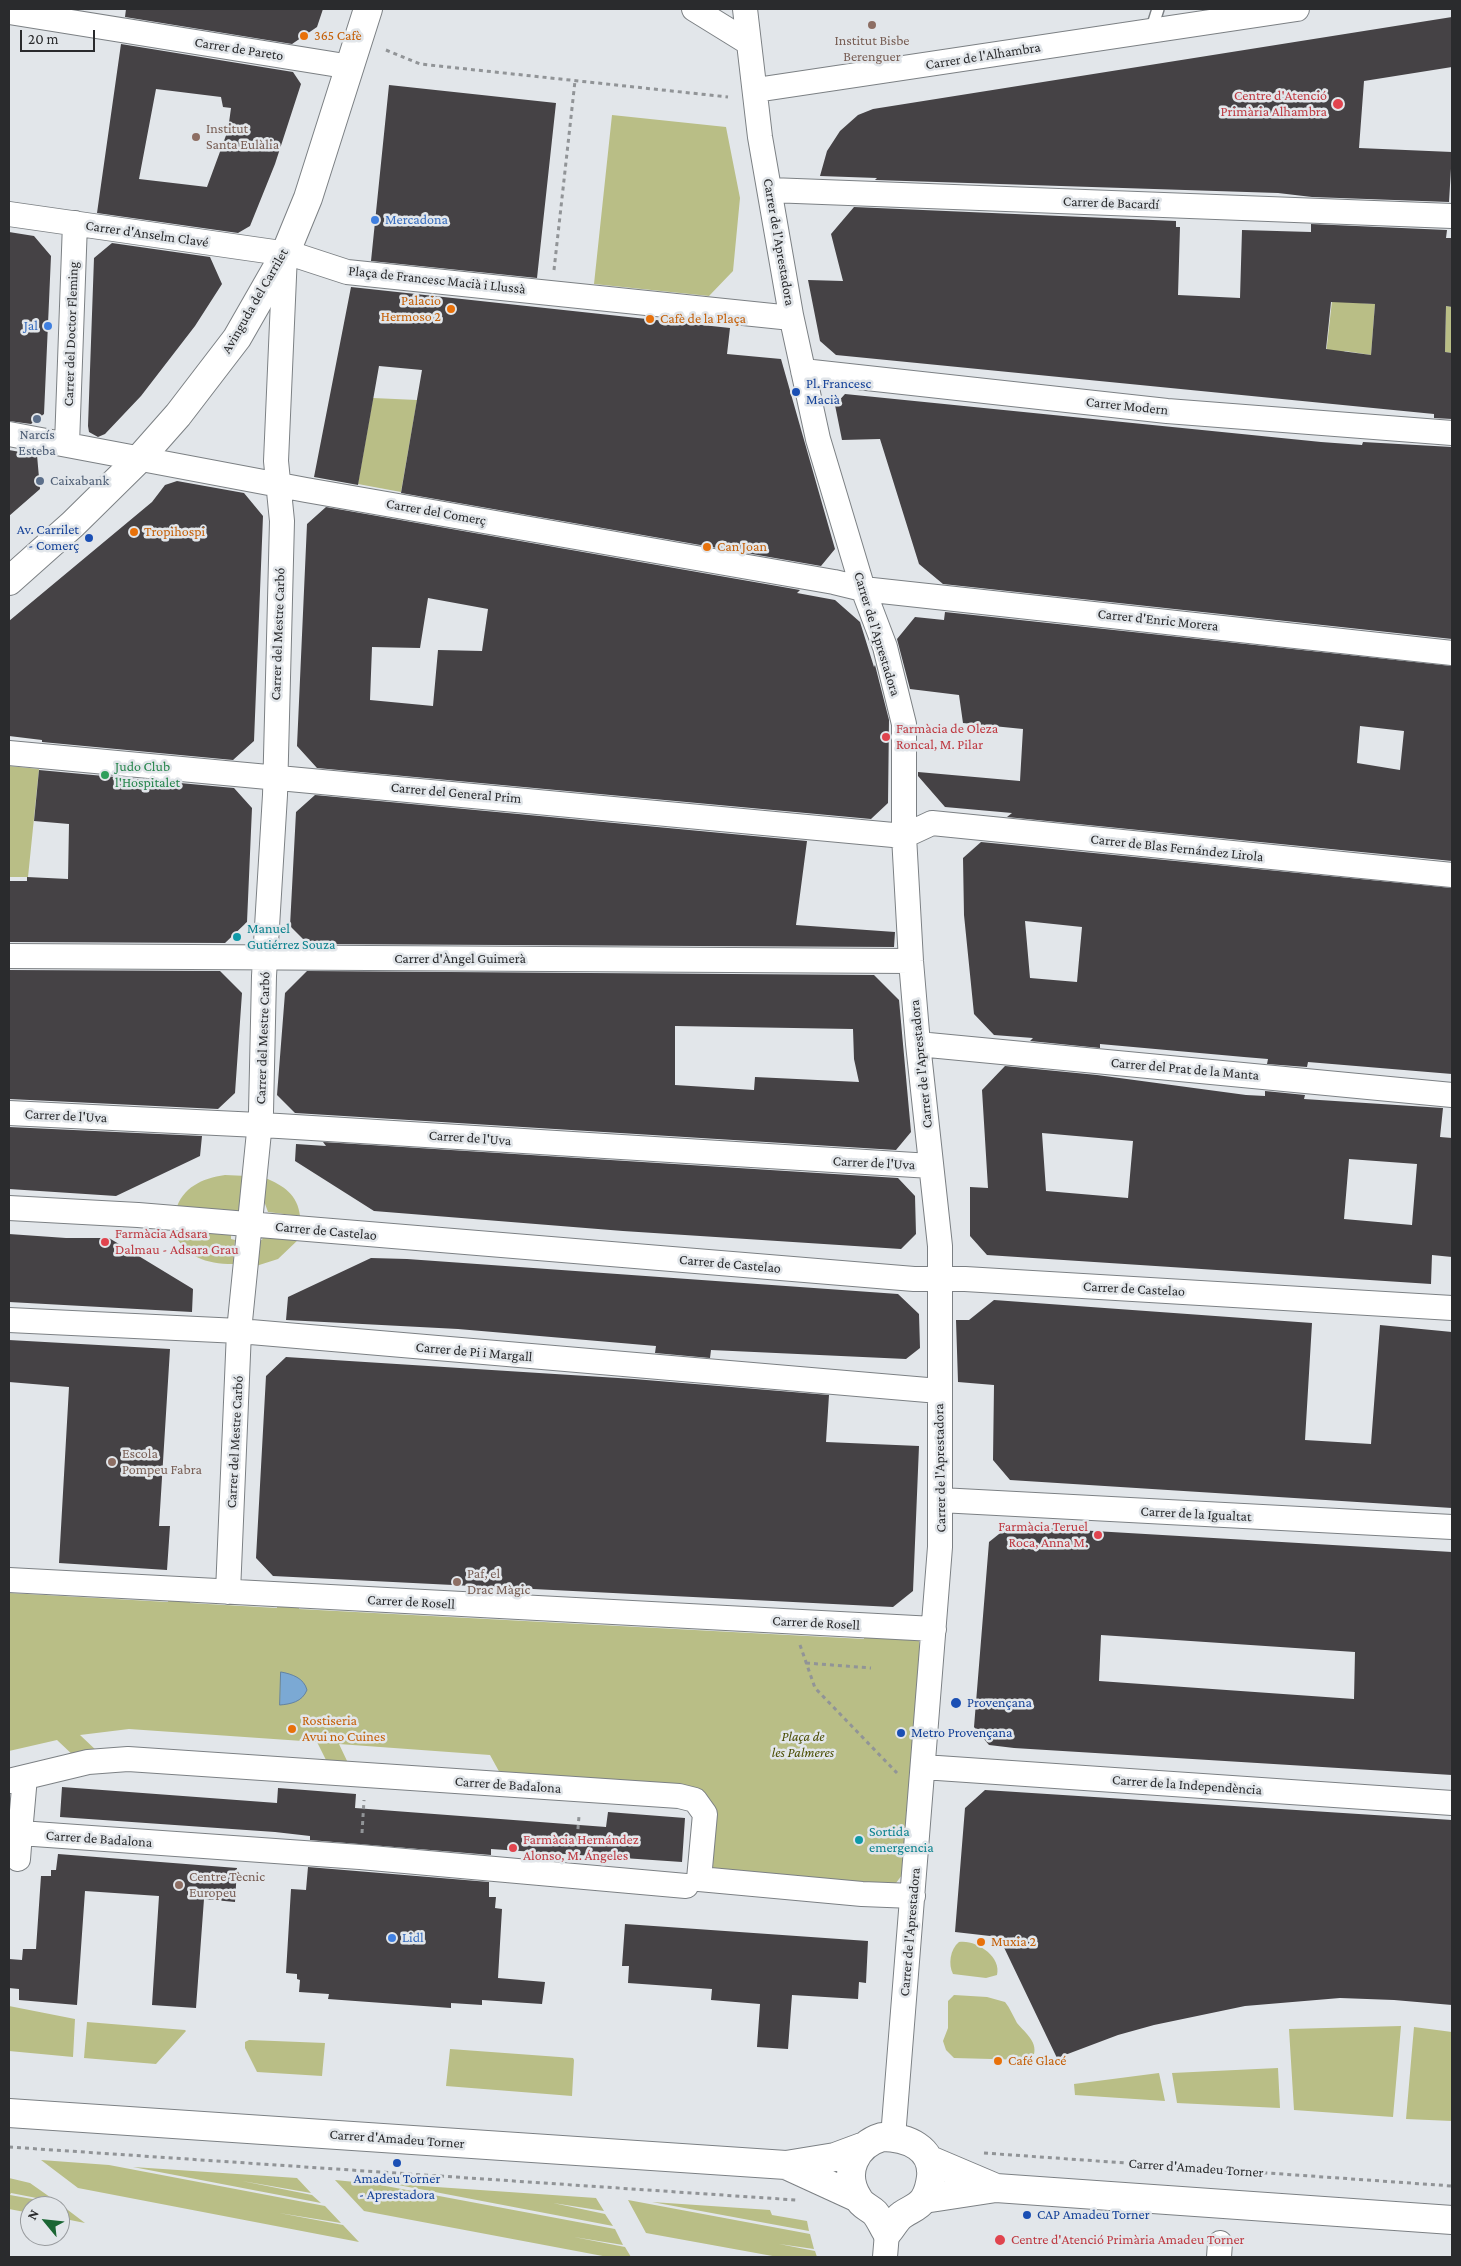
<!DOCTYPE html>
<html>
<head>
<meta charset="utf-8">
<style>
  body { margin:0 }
  #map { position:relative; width:1461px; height:2266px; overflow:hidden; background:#e2e6ea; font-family:"Crimson Pro",serif }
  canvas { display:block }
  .frame { position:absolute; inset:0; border:10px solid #2a2b2d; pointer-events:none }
  .north { position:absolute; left:20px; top:2196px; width:50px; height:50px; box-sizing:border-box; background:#e2e6ea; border:1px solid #989b9e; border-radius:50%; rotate:298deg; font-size:14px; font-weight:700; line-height:20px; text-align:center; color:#2a2b2d }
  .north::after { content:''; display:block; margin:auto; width:18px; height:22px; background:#1b6634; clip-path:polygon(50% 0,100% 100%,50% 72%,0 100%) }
  .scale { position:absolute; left:20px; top:30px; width:75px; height:22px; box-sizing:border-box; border:2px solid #2a2b2d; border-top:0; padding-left:6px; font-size:15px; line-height:18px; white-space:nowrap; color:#2a2b2d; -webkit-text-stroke:4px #e2e6ea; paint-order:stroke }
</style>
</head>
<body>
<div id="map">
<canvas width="1461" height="2266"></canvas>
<div class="frame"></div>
<div class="north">N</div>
<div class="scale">20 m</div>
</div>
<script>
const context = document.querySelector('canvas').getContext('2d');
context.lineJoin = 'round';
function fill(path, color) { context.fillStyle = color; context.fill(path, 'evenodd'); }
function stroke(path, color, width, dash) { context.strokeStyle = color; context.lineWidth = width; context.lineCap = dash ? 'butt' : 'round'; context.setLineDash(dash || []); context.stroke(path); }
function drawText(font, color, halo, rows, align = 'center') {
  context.font = font + ' "Crimson Pro",serif'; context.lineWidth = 5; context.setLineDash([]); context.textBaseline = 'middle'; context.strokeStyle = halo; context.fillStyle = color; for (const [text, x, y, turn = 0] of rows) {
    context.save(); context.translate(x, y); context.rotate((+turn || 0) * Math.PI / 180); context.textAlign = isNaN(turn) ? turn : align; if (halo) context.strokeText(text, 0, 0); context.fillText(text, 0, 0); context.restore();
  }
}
fill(new Path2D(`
  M 612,115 L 726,127 L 740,198 L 733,271 L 709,296 L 594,284 Z
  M 1332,301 L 1375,304 L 1371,355 L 1345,351 L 1325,363 Z
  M 1446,306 L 1452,307 L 1452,353 L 1445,352 Z
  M 373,398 L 417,400 L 401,492 L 358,484 Z
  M 9,766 L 39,769 L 28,877 L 9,877 Z
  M 225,1175 L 247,1176 L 240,1211 L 176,1210 C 182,1188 202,1178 225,1175 Z
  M 265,1178 C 283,1185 298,1195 300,1216 L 268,1212 L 264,1201 Z
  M 173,1231 L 231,1235 L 231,1239 L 235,1240 L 233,1264 C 206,1264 185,1257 173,1231 Z
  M 263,1237 L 299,1239 L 278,1259 L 256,1266 L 258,1240 L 262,1240 Z
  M 9,1593 L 168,1602 L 169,1595 L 190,1597 L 190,1603 L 277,1608 L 277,1601 L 299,1602 L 299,1609 L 864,1639 L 864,1631 L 915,1637 L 919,1641 L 920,1650 L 902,1875 L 896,1883 L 889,1884 L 713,1870 L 714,1811 L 501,1775 L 490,1755 L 339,1744 L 348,1763 L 327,1762 L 317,1742 L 129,1729 L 80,1735 L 98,1752 L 75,1757 L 57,1740 L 9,1751 Z
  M 959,1942 C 975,1939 1002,1956 997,1975 L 986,1978 L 953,1974 C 948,1965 950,1949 959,1942 Z
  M 954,1995 L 987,1997 L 1005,2002 C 1010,2008 1013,2016 1017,2023 C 1026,2034 1039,2042 1033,2058 L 1028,2060 L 954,2058 L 946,2050 L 943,2041 L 948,2028 L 948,2001 Z
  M 9,2006 L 75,2019 L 73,2057 L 9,2051 Z
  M 87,2022 L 185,2030 L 186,2031 L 156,2064 L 84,2058 Z
  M 1401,2026 L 1393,2117 L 1294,2110 L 1289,2029 Z
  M 1414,2027 L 1452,2032 L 1452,2121 L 1406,2119 Z
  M 249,2040 L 325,2043 L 322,2076 L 257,2072 L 245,2048 L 245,2042 Z
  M 450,2049 L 573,2058 L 574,2060 L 572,2096 L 446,2086 Z
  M 1278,2068 L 1280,2108 L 1177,2103 L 1172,2073 Z
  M 1159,2073 L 1165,2101 L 1075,2095 L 1074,2084 Z
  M 41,2160 L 109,2165 L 325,2206 L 341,2223 L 279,2213 L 343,2225 L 359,2242 L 78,2188 Z
  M 133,2167 L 297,2178 L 311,2193 L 242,2181 L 312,2195 L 321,2203 Z
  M 9,2178 L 30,2183 L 57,2202 L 11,2193 L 10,2195 L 60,2204 L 85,2223 L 60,2218 L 60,2206 L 30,2206 L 30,2213 L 9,2209 Z
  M 335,2180 L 375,2184 L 615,2229 L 623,2245 L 574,2237 L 625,2247 L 631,2257 L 608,2257 L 364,2211 Z
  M 393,2184 L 596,2198 L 604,2211 L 553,2203 L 605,2214 L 613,2226 Z
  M 628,2200 L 810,2234 L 814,2249 L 779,2244 L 815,2251 L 817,2257 L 778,2257 L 646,2233 Z
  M 652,2202 L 770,2210 L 772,2215 L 807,2221 L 809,2231 Z`), '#b9be86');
const water = new Path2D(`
  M 281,1672 C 292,1674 304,1678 307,1690 C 302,1702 291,1704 280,1705 Z`);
fill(water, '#7ba9d4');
stroke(water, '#6383a2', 1);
fill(new Path2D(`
  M 126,9 L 323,9 L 317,27 L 292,44 L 125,17 Z
  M 1452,17 L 1452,67 L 1364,81 L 1359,148 L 1452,152 L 1449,202 L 1312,197 L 1278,193 L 875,180 L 877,178 L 820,176 L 827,151 L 840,131 L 858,115 L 873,109 Z
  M 121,44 L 293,72 L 301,84 L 275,164 L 250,226 L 238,233 L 97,213 ZM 156,89 L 221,97 L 223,107 L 231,108 L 228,130 L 207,187 L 139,179 Z
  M 389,85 L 556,103 L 537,278 L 371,261 Z
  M 854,207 L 1176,221 L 1176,227 L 1180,227 L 1178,295 L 1240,298 L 1242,230 L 1311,232 L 1311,224 L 1447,230 L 1446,238 L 1452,238 L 1452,307 L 1446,306 L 1445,352 L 1452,353 L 1452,419 L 1434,418 L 1434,414 L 836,355 L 820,341 L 808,280 L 843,281 L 831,234 ZM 1331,302 L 1375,304 L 1371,355 L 1326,349 Z
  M 9,232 L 34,236 L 51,256 L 44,414 L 31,424 L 9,421 Z
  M 112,243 L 210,257 L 222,284 L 195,326 L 141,396 L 105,434 L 98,437 L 89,432 L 88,426 L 94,258 Z
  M 351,287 L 730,328 L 727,354 L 781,359 L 835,549 L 821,566 L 401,493 L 422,370 L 379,366 L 358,485 L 314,477 Z
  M 845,394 L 1321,442 L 1362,445 L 1363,442 L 1452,447 L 1452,639 L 943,584 L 919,564 L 880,439 L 842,440 L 835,405 Z
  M 9,450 L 37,455 L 40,489 L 9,516 Z
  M 177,481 L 244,493 L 263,516 L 254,741 L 233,760 L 42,742 L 42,740 L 9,736 L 9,621 L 152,502 L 165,485 Z
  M 326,507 L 800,590 L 797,593 L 835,600 L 860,622 L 874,667 L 875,665 L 889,720 L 888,803 L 871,819 L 317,768 L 297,746 L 307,524 ZM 428,598 L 488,609 L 482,651 L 438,650 L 433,706 L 370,700 L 372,647 L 420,648 Z
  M 945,612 L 1452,666 L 1452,861 L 1007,817 L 1012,813 L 945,807 L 918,776 L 918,772 L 1020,781 L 1023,729 L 963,723 L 959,695 L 910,689 L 897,639 L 915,617 L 944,620 ZM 1360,726 L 1404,731 L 1400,770 L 1357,763 Z
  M 39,770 L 234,788 L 252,808 L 247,922 L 225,943 L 9,942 L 9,881 L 27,881 L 27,877 L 68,879 L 69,824 L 34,821 Z
  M 315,795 L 807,841 L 796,925 L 895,932 L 894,947 L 308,944 L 290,926 L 296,812 Z
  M 981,842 L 1452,888 L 1452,1074 L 1308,1062 L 1307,1067 L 1267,1064 L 1268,1059 L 1244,1057 L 1100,1044 L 1100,1048 L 1030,1041 L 1033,1038 L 994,1035 L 974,1014 L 964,915 L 963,858 ZM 1025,921 L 1082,927 L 1077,982 L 1030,978 Z
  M 9,970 L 220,971 L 242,993 L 235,1093 L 218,1109 L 9,1099 Z
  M 307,971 L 874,975 L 899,1000 L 911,1132 L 896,1150 L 295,1113 L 277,1095 L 285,993 ZM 675,1026 L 853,1029 L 854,1059 L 859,1082 L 755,1077 L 754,1090 L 675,1085 Z
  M 1005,1066 L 1097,1075 L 1246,1095 L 1265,1096 L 1265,1091 L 1305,1095 L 1304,1099 L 1443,1108 L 1440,1137 L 1452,1138 L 1452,1257 L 1432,1255 L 1431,1284 L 987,1255 L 970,1236 L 970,1187 L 988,1188 L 982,1090 ZM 1042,1133 L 1133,1141 L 1128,1198 L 1046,1191 ZM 1349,1159 L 1417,1164 L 1412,1225 L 1344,1219 Z
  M 9,1127 L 202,1136 L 200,1156 L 116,1196 L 9,1189 Z
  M 323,1142 L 898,1178 L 915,1196 L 916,1234 L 901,1249 L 623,1231 L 374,1211 L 295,1161 L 296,1144 L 326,1146 Z
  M 9,1234 L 66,1238 L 109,1238 L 193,1289 L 192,1312 L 9,1302 Z
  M 371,1258 L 407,1259 L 898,1294 L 919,1314 L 920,1348 L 906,1359 L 711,1350 L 710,1358 L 655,1353 L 656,1346 L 458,1329 L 286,1320 L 288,1297 Z
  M 994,1300 L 1312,1323 L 1305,1440 L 1371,1444 L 1380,1325 L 1452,1332 L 1452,1508 L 1010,1480 L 993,1460 L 994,1385 L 958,1382 L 956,1320 L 969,1320 Z
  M 9,1340 L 170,1349 L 159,1526 L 170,1526 L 167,1570 L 59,1563 L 69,1387 L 9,1382 Z
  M 286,1357 L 634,1379 L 829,1395 L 826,1442 L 919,1446 L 913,1591 L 893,1607 L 273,1576 L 256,1558 L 266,1376 Z
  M 1009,1526 L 1452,1552 L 1452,1775 L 1014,1748 L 989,1745 L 974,1727 L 989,1542 ZM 1101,1635 L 1355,1652 L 1354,1699 L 1099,1681 Z
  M 62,1787 L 277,1803 L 278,1788 L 305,1790 L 356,1794 L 355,1808 L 606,1827 L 608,1812 L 685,1818 L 682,1862 L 491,1849 L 491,1855 L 310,1840 L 310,1836 L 275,1832 L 60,1817 Z
  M 985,1790 L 1452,1820 L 1452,2005 L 1394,2000 L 1340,1998 L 1245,2006 L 1154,2025 L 1118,2035 L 1057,2058 L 999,1937 L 955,1932 L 965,1808 Z
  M 58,1854 L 237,1868 L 235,1902 L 204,1899 L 196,2008 L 152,2005 L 159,1896 L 85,1891 L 77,2005 L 19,2000 L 19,1989 L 9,1988 L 9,1959 L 22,1960 L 23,1949 L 36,1949 L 41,1876 L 51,1876 L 51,1870 L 56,1870 Z
  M 308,1867 L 489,1882 L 489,1897 L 496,1897 L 495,1908 L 502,1909 L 498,1978 L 545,1982 L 542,2004 L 482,2000 L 482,2005 L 451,2003 L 451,2008 L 328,1999 L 329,1994 L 299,1992 L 300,1980 L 297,1979 L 297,1974 L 286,1973 L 291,1889 L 306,1890 Z
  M 625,1924 L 868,1941 L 866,1983 L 859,1982 L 858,1999 L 792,1995 L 788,2049 L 757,2047 L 760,2004 L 711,2000 L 712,1989 L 628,1983 L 629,1966 L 622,1966 Z`), '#454245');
const lane = new Path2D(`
  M 1151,31 L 1158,9`);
const street = new Path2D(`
  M 694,9 L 749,43
  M 745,9 L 760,137 L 791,315 L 818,439 L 863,589 L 885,647 L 904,724 L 904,836 L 911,961 L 918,1044 L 940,1246 L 940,1547 L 893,2137
  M 9,12 L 351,67
  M 756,90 L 1297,9
  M 770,190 L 1452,216
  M 9,214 L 295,255 L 347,272 L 782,317 L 791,315
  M 803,371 L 1167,411 L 1452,433
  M 9,434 L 306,490 L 834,582 L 863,589 L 1452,653
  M 67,444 L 75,223
  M 9,753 L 904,836 L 932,823 L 1452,875
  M 9,956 L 911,961
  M 918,1044 L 1452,1095
  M 9,1113 L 279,1126 L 931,1166
  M 9,1208 L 138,1215 L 914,1279 L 965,1279 L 1452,1308
  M 9,1320 L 239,1331 L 939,1391
  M 940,1500 L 1452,1527
  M 9,1580 L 934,1629
  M 228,1592 L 239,1331 L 261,1112 L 264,976 L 275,795 L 282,521 L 276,461 L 285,254
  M 923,1767 L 1452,1803
  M 25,1777 L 20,1833 L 360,1857 L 686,1886
  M 9,1781 L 88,1762 L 128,1759 L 679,1796 L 695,1800 L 705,1814 L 699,1879 L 862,1894 L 913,1896
  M 18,1859 L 20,1833
  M 885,2257 L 887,2233
  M 1219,2257 L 1220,2243`);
const secondary = new Path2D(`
  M 9,581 L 73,524 L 140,458 L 178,415 L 237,338 L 285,254 L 308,198 L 368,9
  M 9,2113 L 786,2165 L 835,2157 L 862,2147
  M 882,2137 C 907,2137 934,2148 931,2177 C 930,2185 928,2193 924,2199 C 918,2208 910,2209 902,2215 C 896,2219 892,2228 887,2233 C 883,2227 880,2219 875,2213 C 869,2207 862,2206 858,2198 C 842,2173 855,2145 882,2137 Z
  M 930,2160 L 996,2188
  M 786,2165 L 858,2198
  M 924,2199 L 996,2188 L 1452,2220`);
stroke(lane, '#7c8084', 14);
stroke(street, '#7c8084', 26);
stroke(secondary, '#7c8084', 30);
stroke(new Path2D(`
  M 386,50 L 420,64 L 728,97
  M 554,270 L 575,81
  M 800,1645 L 815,1688 L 897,1773
  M 806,1663 L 871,1668
  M 362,1833 L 364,1800
  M 576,1853 L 579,1816
  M 9,2147 L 796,2200
  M 984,2153 L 1452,2186
  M 1408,2257 L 1408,2256`), '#919497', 3, [4, 4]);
stroke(lane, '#fff', 11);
stroke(street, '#fff', 24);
stroke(secondary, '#fff', 28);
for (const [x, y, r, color] of [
  [872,25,5,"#8d6e63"],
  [304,36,5,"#e8710a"],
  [1338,104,6,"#e0444e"],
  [196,137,5,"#8d6e63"],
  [375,220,5,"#3f7fe0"],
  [451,309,5,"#e8710a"],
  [650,319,5,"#e8710a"],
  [48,326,5,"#3f7fe0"],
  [796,392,5,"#1a4fb4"],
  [37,419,5,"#5c6f8a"],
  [40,481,5,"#5c6f8a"],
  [134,532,5,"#e8710a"],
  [89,538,5,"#1a4fb4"],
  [707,547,5,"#e8710a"],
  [886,737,5,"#e0444e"],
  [105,775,5,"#2e9e5b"],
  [237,937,5,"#0f9aa8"],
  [105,1242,5,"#e0444e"],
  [112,1462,5,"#8d6e63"],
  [1098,1535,5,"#e0444e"],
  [457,1582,5,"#8d6e63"],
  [956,1703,6,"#1a4fb4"],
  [292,1729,5,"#e8710a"],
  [901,1733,5,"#1a4fb4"],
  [859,1840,5,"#0f9aa8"],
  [513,1848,5,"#e0444e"],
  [179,1885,5,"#8d6e63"],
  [392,1938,5,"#3f7fe0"],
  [981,1942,5,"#e8710a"],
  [998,2061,5,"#e8710a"],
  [397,2163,5,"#1a4fb4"],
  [1027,2215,5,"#1a4fb4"],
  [1000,2240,6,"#e0444e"]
]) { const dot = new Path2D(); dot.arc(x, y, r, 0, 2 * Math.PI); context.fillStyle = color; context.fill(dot); stroke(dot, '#e2e6ea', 2); }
drawText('14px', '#c56008', '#e2e6ea', [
  ["365 Cafè",314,36],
  ["Palacio",441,301,"right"],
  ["Hermoso 2",441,317,"right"],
  ["Cafè de la Plaça",660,319],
  ["Tropihospi",144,532],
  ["Can Joan",717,547],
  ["Rostiseria",302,1721],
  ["Avui no Cuines",302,1737],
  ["Muxia 2",991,1942],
  ["Café Glacé",1008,2061]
], 'left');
drawText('14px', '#785e54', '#e2e6ea', [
  ["Institut Bisbe",872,41,"center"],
  ["Berenguer",872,57,"center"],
  ["Institut",206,129],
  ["Santa Eulàlia",206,145],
  ["Escola",122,1454],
  ["Pompeu Fabra",122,1470],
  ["Paf, el",467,1574],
  ["Drac Màgic",467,1590],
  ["Centre Tècnic",189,1877],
  ["Europeu",189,1893]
], 'left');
drawText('14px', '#2a2b2d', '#e2e6ea', [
  ["Carrer de Pareto",239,49,9],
  ["Carrer de l'Alhambra",983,56,-9],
  ["Carrer de Bacardí",1111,203,2],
  ["Carrer d'Anselm Clavé",147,234,8],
  ["Carrer de l'Aprestadora",779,242,80],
  ["Plaça de Francesc Macià i Llussà",437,280,6],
  ["Avinguda del Carrilet",255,301,-60],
  ["Carrer del Doctor Fleming",71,334,-88],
  ["Carrer Modern",1127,406,6],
  ["Carrer del Comerç",436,512,10],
  ["Carrer d'Enric Morera",1158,620,6],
  ["Carrer del Mestre Carbó",278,634,-88],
  ["Carrer de l'Aprestadora",877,634,73],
  ["Carrer del General Prim",456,793,5],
  ["Carrer de Blas Fernández Lirola",1177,848,6],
  ["Carrer d'Àngel Guimerà",460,959],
  ["Carrer del Mestre Carbó",263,1038,-88],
  ["Carrer de l'Aprestadora",921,1064,-96],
  ["Carrer del Prat de la Manta",1185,1069,5],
  ["Carrer de l'Uva",66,1116,3],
  ["Carrer de l'Uva",470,1138,4],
  ["Carrer de l'Uva",874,1163,3],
  ["Carrer de Castelao",326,1231,5],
  ["Carrer de Castelao",730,1264,5],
  ["Carrer de Castelao",1134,1289,3],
  ["Carrer de Pi i Margall",474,1352,5],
  ["Carrer del Mestre Carbó",235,1442,-87],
  ["Carrer de l'Aprestadora",940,1468,-91],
  ["Carrer de la Igualtat",1196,1514,3],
  ["Carrer de Rosell",411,1602,3],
  ["Carrer de Rosell",816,1623,3],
  ["Carrer de Badalona",508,1785,4],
  ["Carrer de la Independència",1187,1785,4],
  ["Carrer de Badalona",99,1839,4],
  ["Carrer de l'Aprestadora",910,1932,-85],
  ["Carrer d'Amadeu Torner",397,2139,4],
  ["Carrer d'Amadeu Torner",1196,2168,4]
]);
drawText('14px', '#be3a42', '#e2e6ea', [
  ["Centre d'Atenció",1327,96,"right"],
  ["Primària Alhambra",1327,112,"right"],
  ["Farmàcia de Oleza",896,729],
  ["Roncal, M. Pilar",896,745],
  ["Farmàcia Adsara",115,1234],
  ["Dalmau - Adsara Grau",115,1250],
  ["Farmàcia Teruel",1088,1527,"right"],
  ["Roca, Anna M.",1088,1543,"right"],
  ["Farmàcia Hernández",523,1840],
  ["Alonso, M. Ángeles",523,1856],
  ["Centre d'Atenció Primària Amadeu Torner",1011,2240]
], 'left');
drawText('14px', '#366cbe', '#e2e6ea', [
  ["Mercadona",385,220],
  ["Jal",38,326,"right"],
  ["Lidl",402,1938]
], 'left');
drawText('14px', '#164399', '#e2e6ea', [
  ["Pl. Francesc",806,384],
  ["Macià",806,400],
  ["Av. Carrilet",79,530,"right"],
  ["- Comerç",79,546,"right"],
  ["Provençana",967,1703],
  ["Metro Provençana",911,1733],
  ["Amadeu Torner",397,2179,"center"],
  ["- Aprestadora",397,2195,"center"],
  ["CAP Amadeu Torner",1037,2215]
], 'left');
drawText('14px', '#4e5e75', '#e2e6ea', [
  ["Narcís",37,435],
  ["Esteba",37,451],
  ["Caixabank",50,481,"left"]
]);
drawText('14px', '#27864d', '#e2e6ea', [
  ["Judo Club",115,767],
  ["l'Hospitalet",115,783]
], 'left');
drawText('14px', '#0d838f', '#e2e6ea', [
  ["Manuel",247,929],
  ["Gutiérrez Souza",247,945],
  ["Sortida",869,1832],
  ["emergencia",869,1848]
], 'left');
drawText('italic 14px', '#4a4d03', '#e2e6ea', [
  ["Plaça de",803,1737],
  ["les Palmeres",803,1753]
]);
</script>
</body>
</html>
